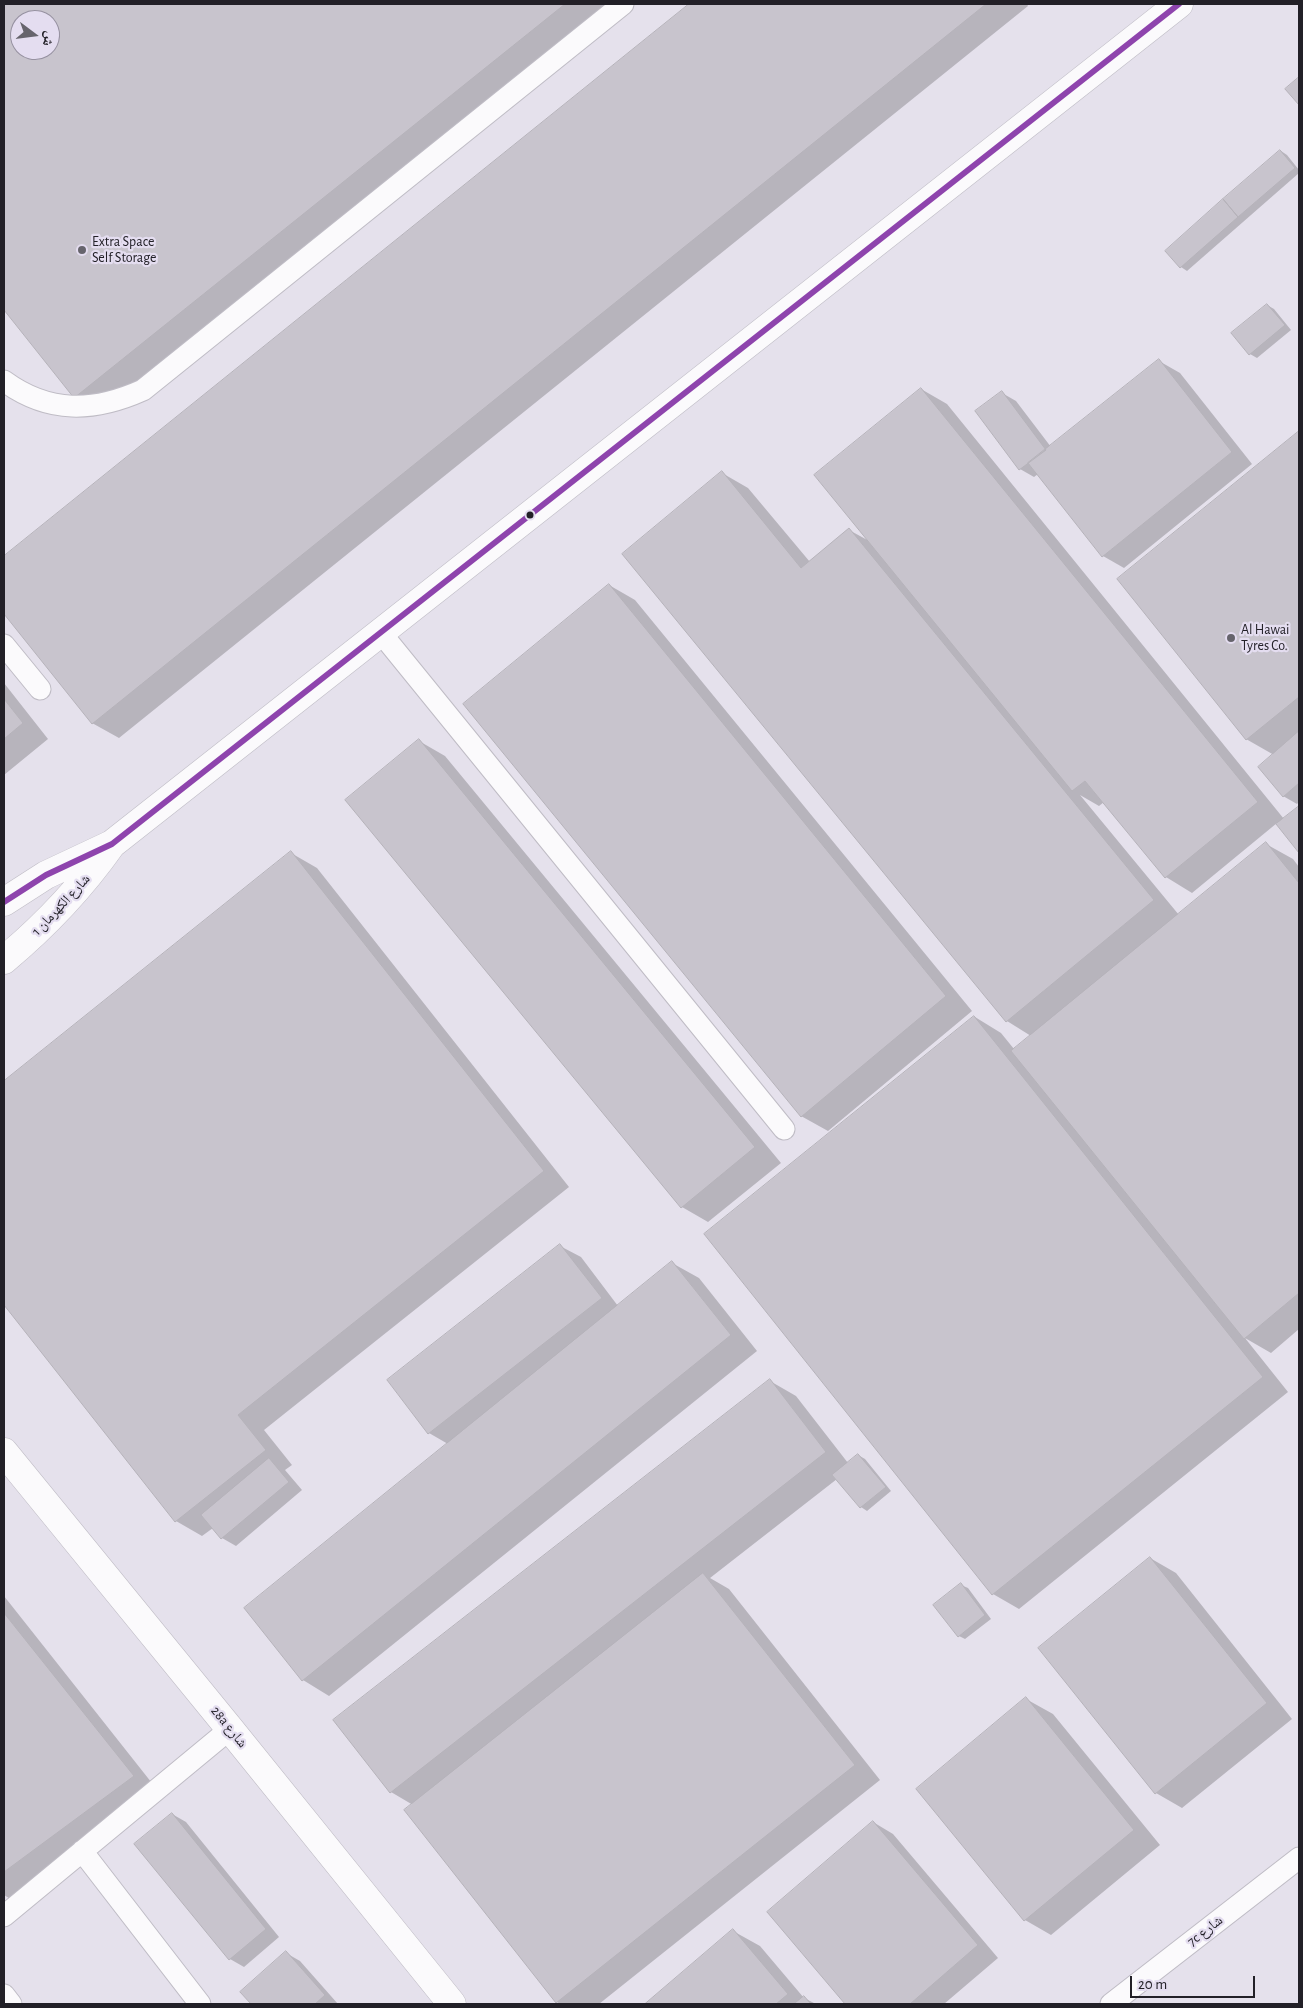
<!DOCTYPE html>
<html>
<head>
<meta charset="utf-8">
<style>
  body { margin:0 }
  #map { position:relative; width:1303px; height:2008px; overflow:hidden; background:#e5e1ec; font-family:"Alegreya Sans","Noto Naskh Arabic",sans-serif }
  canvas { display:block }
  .frame { position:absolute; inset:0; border:5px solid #222027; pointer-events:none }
  .north { position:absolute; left:10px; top:10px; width:50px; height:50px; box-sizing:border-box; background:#e4ddf0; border:1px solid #9691a0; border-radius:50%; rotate:105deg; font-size:14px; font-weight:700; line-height:20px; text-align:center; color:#222027 }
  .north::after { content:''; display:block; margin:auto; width:18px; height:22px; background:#66646c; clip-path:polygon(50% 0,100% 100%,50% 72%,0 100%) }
  .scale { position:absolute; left:1130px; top:1976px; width:125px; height:22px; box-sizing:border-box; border:2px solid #222027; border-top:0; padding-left:6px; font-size:15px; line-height:18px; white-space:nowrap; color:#222027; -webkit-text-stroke:4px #e4ddf0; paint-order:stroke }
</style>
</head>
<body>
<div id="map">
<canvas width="1303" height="2008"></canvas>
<div class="frame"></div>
<div class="north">ش</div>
<div class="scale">20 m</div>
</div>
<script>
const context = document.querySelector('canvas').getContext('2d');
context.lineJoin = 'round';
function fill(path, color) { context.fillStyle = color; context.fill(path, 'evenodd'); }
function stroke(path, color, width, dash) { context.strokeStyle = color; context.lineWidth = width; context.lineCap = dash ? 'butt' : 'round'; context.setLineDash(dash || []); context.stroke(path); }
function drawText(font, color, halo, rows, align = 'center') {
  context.font = font + ' "Alegreya Sans","Noto Naskh Arabic",sans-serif'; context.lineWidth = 4.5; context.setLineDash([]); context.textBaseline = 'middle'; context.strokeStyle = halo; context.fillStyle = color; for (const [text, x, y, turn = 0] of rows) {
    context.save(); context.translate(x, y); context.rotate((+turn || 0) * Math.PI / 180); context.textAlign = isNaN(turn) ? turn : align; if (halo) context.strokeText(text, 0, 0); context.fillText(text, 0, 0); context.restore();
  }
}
fill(new Path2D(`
  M 4,4 L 610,4 L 101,412 L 75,397 L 4,308 ZM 20,20 L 50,20 L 50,50 L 20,50 Z
  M 691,4 L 1027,4 L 1028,6 L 119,738 L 92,723 L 4,612 L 4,558 Z
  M 1281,151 L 1287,155 L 1299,170 L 1299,173 L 1187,271 L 1181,267 Z
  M 1267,305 L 1274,309 L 1291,330 L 1257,358 L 1250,354 Z
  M 1159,361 L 1180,373 L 1252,464 L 1124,568 L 1103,556 L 1038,474 L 1034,477 L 1020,469 L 1002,393 L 1016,401 L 1051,447 Z
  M 921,389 L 947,404 L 1284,819 L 1299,807 L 1299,851 L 1277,823 L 1192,893 L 1166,877 L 1104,802 L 1099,806 L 1080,795 L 1179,915 L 1266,844 L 1293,859 L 1299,867 L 1299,1329 L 1271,1353 L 1245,1338 L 1288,1392 L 1019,1609 L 993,1594 L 975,1017 L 1001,1033 L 1014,1049 L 1031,1036 L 1007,1021 L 722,473 L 748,488 L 810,562 L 849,530 L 871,542 Z
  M 1299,433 L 1299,802 L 1297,804 L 1283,796 L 1274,755 L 1246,739 L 1118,579 Z
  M 609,585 L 635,600 L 972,1011 L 828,1131 L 801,1116 Z
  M 4,683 L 48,739 L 4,775 Z
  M 419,741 L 445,756 L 781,1163 L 708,1222 L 682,1207 L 347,800 Z
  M 291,853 L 317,868 L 569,1187 L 264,1430 L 292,1465 L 285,1470 L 302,1490 L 236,1546 L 222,1538 L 213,1528 L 202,1536 L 176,1521 L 4,1303 L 4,1082 Z
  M 560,1246 L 581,1257 L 618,1306 L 672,1263 L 699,1278 L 757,1351 L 329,1696 L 303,1680 L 246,1608 L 448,1444 L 429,1433 Z
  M 770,1381 L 796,1396 L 848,1463 L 858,1455 L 865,1459 L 891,1491 L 867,1511 L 861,1507 L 837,1479 L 710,1578 L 729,1589 L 880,1780 L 599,2004 L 560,2004 L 557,2002 L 413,1805 L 391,1792 Z
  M 1150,1558 L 1176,1573 L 1292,1719 L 1182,1808 L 1156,1793 Z
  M 961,1585 L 968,1588 L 991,1619 L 965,1639 L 959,1636 Z
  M 4,1596 L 159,1792 L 12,1900 L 4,1895 Z
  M 1026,1699 L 1053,1714 L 1160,1845 L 1051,1935 L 1025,1920 Z
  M 172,1814 L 186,1822 L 279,1937 L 244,1967 L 230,1959 Z
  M 873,1822 L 893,1834 L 998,1958 L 944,2004 L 847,2004 L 768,1912 Z
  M 733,1931 L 760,1946 L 804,1998 L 816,2004 L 647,2004 Z
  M 286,1953 L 300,1961 L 338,2004 L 252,2004 L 242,1992 Z`), '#0003');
const building = new Path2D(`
  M 4,4 L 565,4 L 74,398 L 4,310 ZM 20,20 L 50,20 L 50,50 L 20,50 Z
  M 689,4 L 986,4 L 92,724 L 4,614 L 4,556 Z
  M 1299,77 L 1299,105 L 1285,89 Z
  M 1280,150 L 1295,168 L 1238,217 L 1223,199 Z
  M 1223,199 L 1238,217 L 1180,268 L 1165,251 Z
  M 1267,304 L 1285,325 L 1249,355 L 1231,333 Z
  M 1159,359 L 1232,452 L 1102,557 L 1028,463 Z
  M 921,388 L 1258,802 L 1165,878 L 1085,781 L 1072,791 L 814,475 Z
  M 1002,391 L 1046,450 L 1019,470 L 975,411 Z
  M 1299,431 L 1299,697 L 1246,740 L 1117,579 Z
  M 722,471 L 801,568 L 849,528 L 1154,900 L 1006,1022 L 622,554 Z
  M 609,584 L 946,996 L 801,1117 L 463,704 Z
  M 4,699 L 23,723 L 4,739 Z
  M 1299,731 L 1299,783 L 1283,797 L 1258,767 Z
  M 419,739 L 755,1147 L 681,1208 L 345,800 Z
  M 1299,806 L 1299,853 L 1276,824 Z
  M 1266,842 L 1299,883 L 1299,1293 L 1244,1339 L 1011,1051 Z
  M 291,851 L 544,1171 L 238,1415 L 266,1450 L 175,1522 L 4,1305 L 4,1081 Z
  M 974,1016 L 1263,1377 L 992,1595 L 704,1234 Z
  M 560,1244 L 602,1298 L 428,1434 L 387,1380 Z
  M 672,1261 L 731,1335 L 302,1681 L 244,1608 Z
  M 770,1379 L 826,1452 L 390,1793 L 333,1720 Z
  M 858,1454 L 886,1487 L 860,1508 L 832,1475 Z
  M 269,1458 L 289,1482 L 221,1539 L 201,1515 Z
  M 1150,1557 L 1267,1703 L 1155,1794 L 1038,1648 Z
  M 703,1573 L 855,1765 L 556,2003 L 404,1810 Z
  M 961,1583 L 985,1615 L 958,1637 L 933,1605 Z
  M 4,1613 L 134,1776 L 4,1872 Z
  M 1026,1697 L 1134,1830 L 1024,1921 L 916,1789 Z
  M 172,1813 L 266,1929 L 229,1960 L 134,1844 Z
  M 873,1821 L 978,1945 L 910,2004 L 845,2004 L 767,1912 Z
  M 733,1929 L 788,1994 L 776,2004 L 645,2004 Z
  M 286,1951 L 325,1995 L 315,2004 L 251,2004 L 240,1992 Z
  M 804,1996 L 811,2004 L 794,2004 Z`);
fill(building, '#c8c4cd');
stroke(building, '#b5b2b9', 1);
const lane = new Path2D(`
  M 4,381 C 49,414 94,412 143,390 L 623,4
  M 381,633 L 784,1129
  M 4,645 L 40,689
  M 82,1851 L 200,2004
  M 4,1916 L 230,1729
  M 4,1995 L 11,2004
  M 1111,2004 L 1299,1858`);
const street = new Path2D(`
  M 4,902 L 46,875 L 112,844 L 1179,4
  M 4,960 C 46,925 81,888 112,844
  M 4,1452 L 230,1729 L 452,2004`);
stroke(lane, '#bfbcc5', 23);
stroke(street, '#bfbcc5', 29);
stroke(lane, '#fbfafc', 21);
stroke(street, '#fbfafc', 28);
stroke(new Path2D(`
  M 4,902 L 46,875 L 112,844 L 1179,4`), '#8e44ad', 6);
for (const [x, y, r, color] of [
  [82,250,5,"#66646c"],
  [530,515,4.5,"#222027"],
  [1231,638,5,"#66646c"]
]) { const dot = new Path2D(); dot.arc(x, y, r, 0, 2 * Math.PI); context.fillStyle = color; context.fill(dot); stroke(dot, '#e4ddf0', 2); }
drawText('14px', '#222027', '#e4ddf0', [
  ["Extra Space",92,242],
  ["Self Storage",92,258],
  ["Al Hawai",1241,630],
  ["Tyres Co.",1241,646]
], 'left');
drawText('14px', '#222027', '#e4ddf0', [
  ["شارع الكهرمان 1",61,905,-47],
  ["28a شارع",229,1727,51],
  ["7c شارع",1205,1931,-38]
]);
</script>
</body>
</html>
